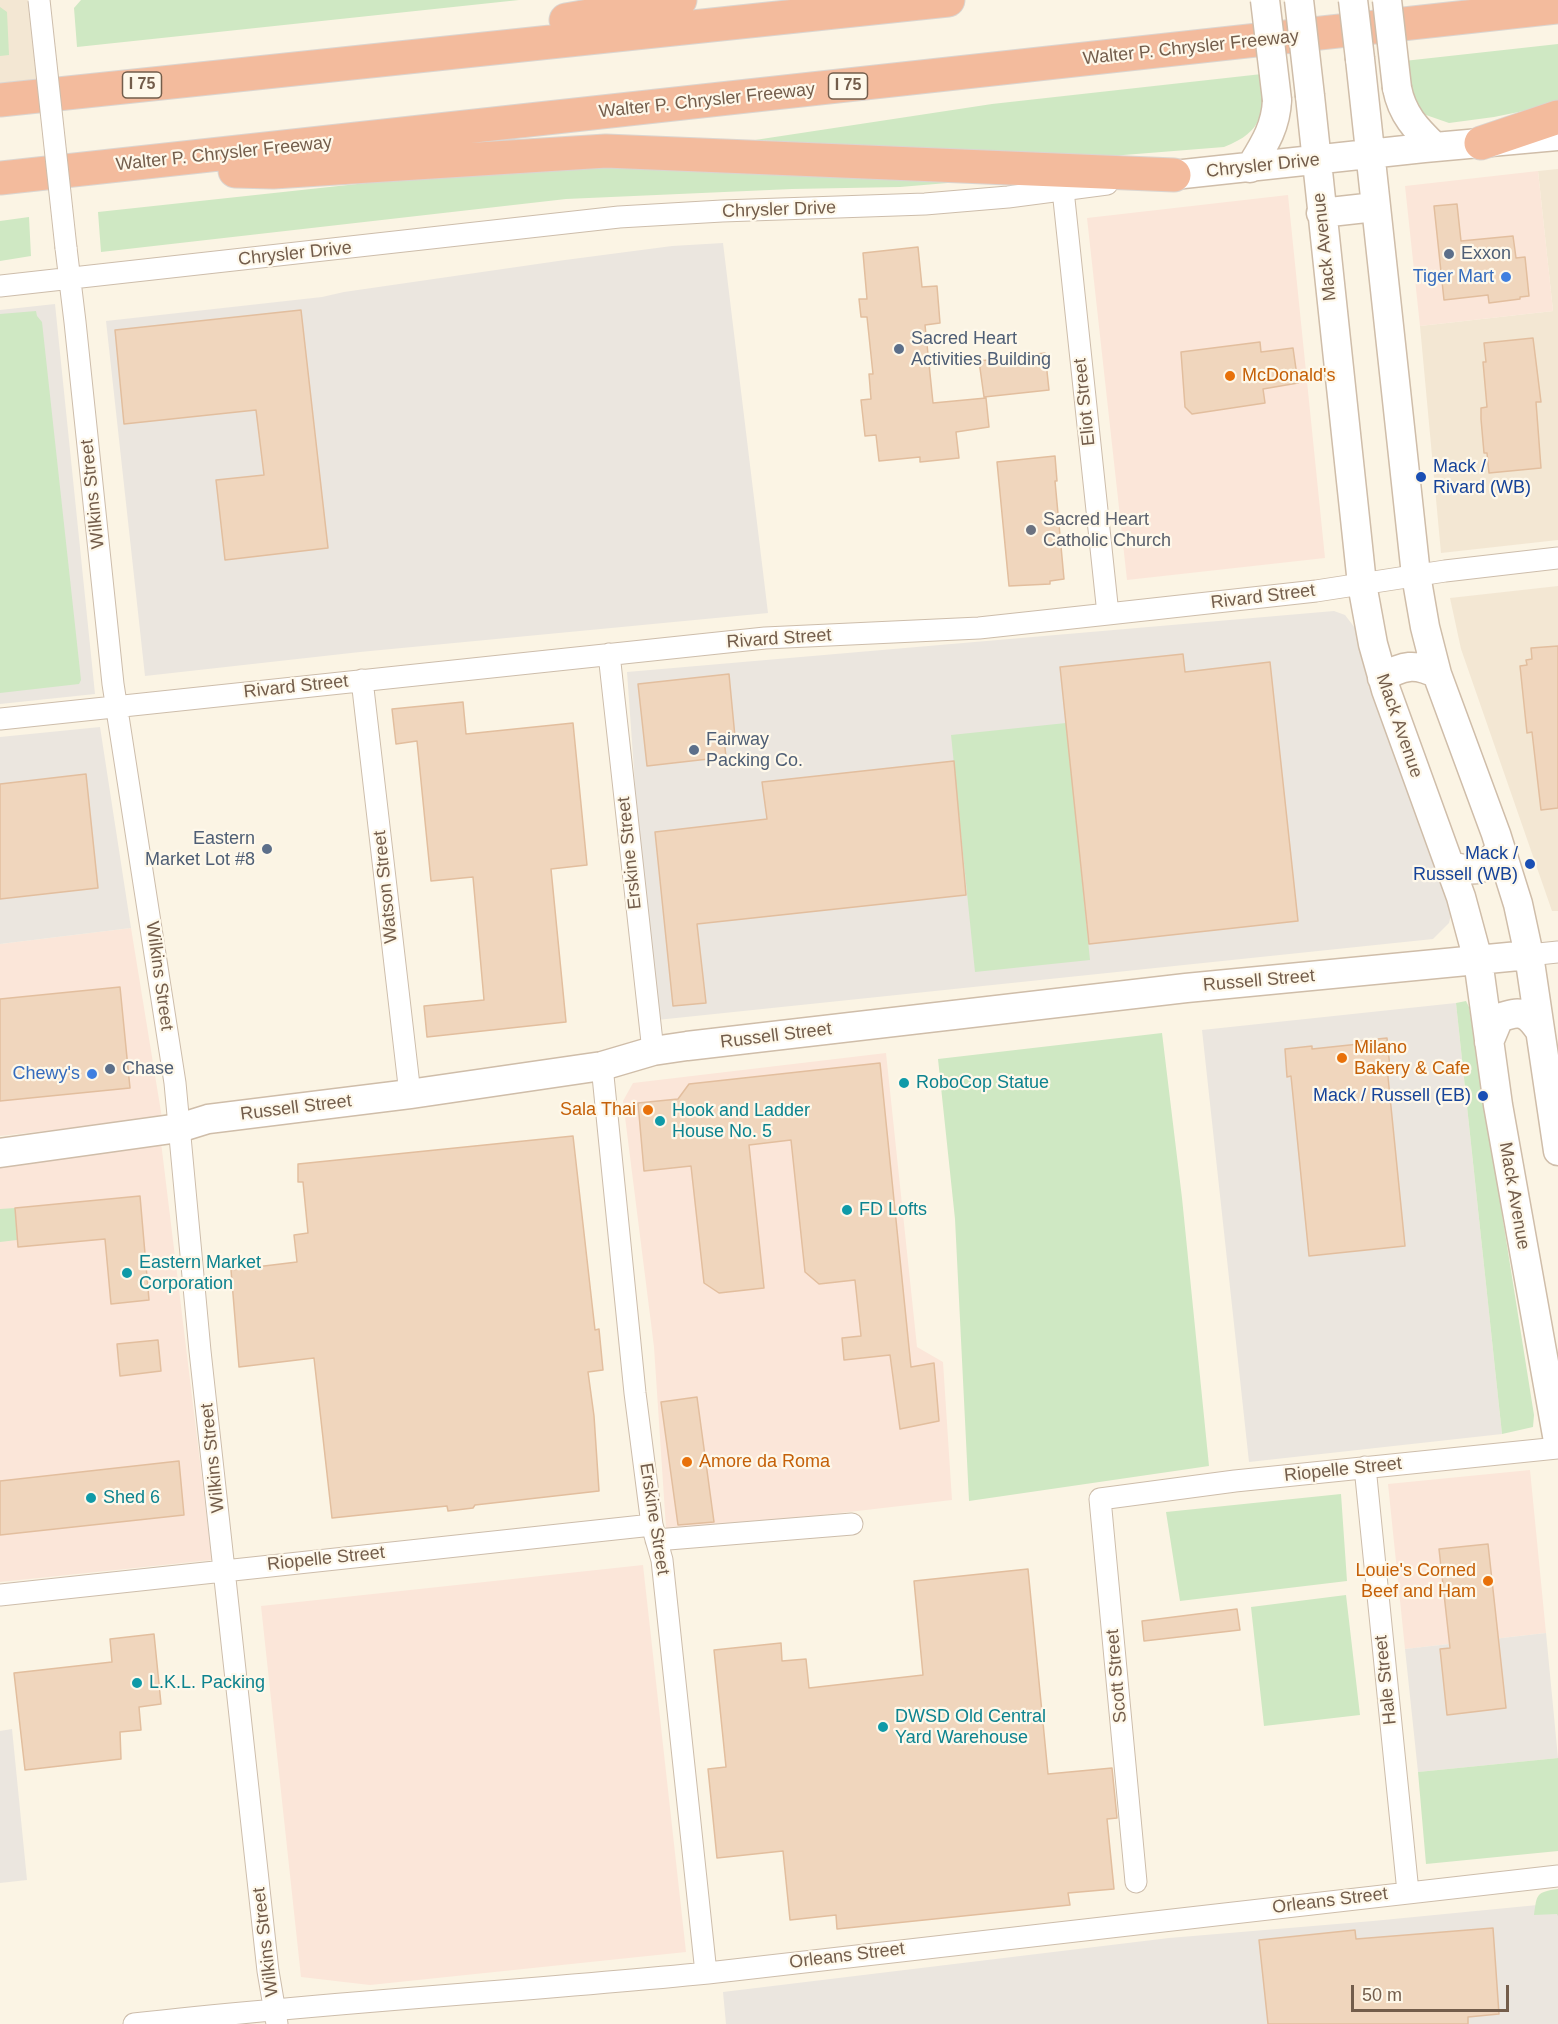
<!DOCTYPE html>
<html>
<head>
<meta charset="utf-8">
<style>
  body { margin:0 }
  #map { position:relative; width:1558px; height:2024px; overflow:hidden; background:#fbf4e4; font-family:Arial,sans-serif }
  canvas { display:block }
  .scale { position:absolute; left:1351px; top:1985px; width:158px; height:27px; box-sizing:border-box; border:3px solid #735d4b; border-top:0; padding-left:8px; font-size:18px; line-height:21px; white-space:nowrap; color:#735d4b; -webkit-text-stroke:4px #fef8ea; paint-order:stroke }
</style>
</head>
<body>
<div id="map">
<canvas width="1558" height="2024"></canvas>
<div class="scale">50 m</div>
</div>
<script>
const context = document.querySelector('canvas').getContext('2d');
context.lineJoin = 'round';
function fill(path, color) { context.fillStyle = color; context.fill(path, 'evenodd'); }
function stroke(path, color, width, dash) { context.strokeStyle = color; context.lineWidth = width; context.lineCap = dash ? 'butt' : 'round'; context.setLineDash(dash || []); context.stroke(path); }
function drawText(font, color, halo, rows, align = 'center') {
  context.font = font + ' Arial,sans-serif'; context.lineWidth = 4.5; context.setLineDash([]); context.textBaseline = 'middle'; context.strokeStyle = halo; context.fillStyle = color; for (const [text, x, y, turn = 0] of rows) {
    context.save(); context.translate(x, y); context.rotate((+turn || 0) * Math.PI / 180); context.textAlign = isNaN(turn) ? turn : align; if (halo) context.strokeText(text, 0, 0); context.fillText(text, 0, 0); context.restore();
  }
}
fill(new Path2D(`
  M 0,0 L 32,0 L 39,79 L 0,83 Z
  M 1558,169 L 1558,540 L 1441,553 L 1420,326 L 1553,311 L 1538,171 Z
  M 1558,586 L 1558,911 L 1552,911 L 1461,649 L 1450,598 Z`), '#f3e7d3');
fill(new Path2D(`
  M 1538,171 L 1553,311 L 1420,326 L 1405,186 Z
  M 1288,195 L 1325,558 L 1127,580 L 1087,218 Z
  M 131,928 L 162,1118 L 0,1136 L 0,944 Z
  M 886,1053 L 917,1347 L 943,1362 L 952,1500 L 685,1531 L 666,1528 L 654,1347 L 623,1101 L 633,1083 Z
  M 160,1134 L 212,1560 L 0,1582 L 0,1157 Z
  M 1530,1470 L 1546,1633 L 1405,1649 L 1388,1484 Z
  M 643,1565 L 686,1952 L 370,1985 L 301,1977 L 261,1606 Z`), '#fbe6d9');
fill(new Path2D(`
  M 723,243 L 768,613 L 360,652 L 145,676 L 106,321 L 322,297 L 344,292 L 565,260 L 672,246 Z
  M 55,304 L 95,694 L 0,704 L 0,310 Z
  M 1334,611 L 1345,615 L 1355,628 L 1374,699 L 1452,910 L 1449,923 L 1433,939 L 657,1020 L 636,829 L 634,770 L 627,672 Z
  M 100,727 L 131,928 L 0,944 L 0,737 Z
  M 1456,1003 L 1502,1434 L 1249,1462 L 1202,1030 Z
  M 1546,1633 L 1558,1758 L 1418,1772 L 1405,1649 Z
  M 12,1729 L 27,1880 L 0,1883 L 0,1731 Z
  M 1558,1903 L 1558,2024 L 726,2024 L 723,1992 L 1169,1938 L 1373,1921 Z`), '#ebe6df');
fill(new Path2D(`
  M 81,0 L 519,0 L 77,47 L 74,8 Z
  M 0,7 L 7,12 L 9,55 L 0,56 Z
  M 1558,44 L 1558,104 L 1494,117 L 1449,123 L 1426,115 L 1410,101 L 1404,61 Z
  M 1262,74 C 1263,113 1265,131 1224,147 L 1086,158 L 755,140 L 992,104 Z
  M 533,165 L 983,180 L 900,187 L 792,189 L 566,199 L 101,252 L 98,212 Z
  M 29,217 L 31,256 L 0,261 L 0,221 Z
  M 36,311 L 37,316 L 42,322 L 81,680 L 79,684 L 0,693 L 0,314 Z
  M 1066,723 L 1090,960 L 975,972 L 951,735 Z
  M 1466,1001 L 1469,1007 L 1534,1415 L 1533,1427 L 1502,1434 L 1456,1003 Z
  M 1162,1033 L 1182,1198 L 1209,1466 L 969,1501 L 955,1219 L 938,1059 Z
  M 15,1208 L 17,1240 L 0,1242 L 0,1209 Z
  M 1341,1494 L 1347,1581 L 1180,1601 L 1166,1512 Z
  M 1346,1595 L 1360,1715 L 1264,1726 L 1251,1607 Z
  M 1558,1758 L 1558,1851 L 1426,1864 L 1418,1772 Z
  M 1558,1889 L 1558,1916 L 1557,1914 L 1534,1915 C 1537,1894 1536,1892 1558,1889 Z`), '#cfe8c3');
const building = new Path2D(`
  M 1457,204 L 1461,241 L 1513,236 L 1516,258 L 1525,257 L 1529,296 L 1520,297 L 1520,299 L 1489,303 L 1488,295 L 1444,300 L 1434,206 Z
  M 918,247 L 922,287 L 937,286 L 940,323 L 925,325 L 933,403 L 986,398 L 989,427 L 956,432 L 959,458 L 920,462 L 920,457 L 879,461 L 876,435 L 865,436 L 861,400 L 871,399 L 869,374 L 873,374 L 867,317 L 861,317 L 859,299 L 867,299 L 863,253 Z
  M 301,310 L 328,548 L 225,560 L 216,480 L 264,475 L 256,410 L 124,424 L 115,330 Z
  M 1533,338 L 1541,402 L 1536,402 L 1541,468 L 1489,473 L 1487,453 L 1484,453 L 1481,419 L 1481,408 L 1487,407 L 1483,362 L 1486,362 L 1484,343 Z
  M 1260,342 L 1261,352 L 1293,348 L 1298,383 L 1263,389 L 1265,403 L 1192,414 L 1185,407 L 1181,352 Z
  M 1045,353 L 1049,390 L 984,397 L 979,361 Z
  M 1055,456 L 1057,481 L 1055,481 L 1064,579 L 1050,581 L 1050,584 L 1009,586 L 997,462 Z
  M 1558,646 L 1558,808 L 1541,810 L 1532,732 L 1527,733 L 1520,666 L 1527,665 L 1526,660 L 1532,659 L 1531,648 Z
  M 1183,654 L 1185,672 L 1270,662 L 1298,921 L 1089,944 L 1060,667 Z
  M 729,674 L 735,737 L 724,738 L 726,757 L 647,766 L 638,684 Z
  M 463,702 L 466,734 L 573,723 L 587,865 L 551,869 L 566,1022 L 427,1037 L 424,1006 L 484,1000 L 473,877 L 431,881 L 417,741 L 396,744 L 392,709 Z
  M 954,761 L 966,895 L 697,924 L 706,1003 L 673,1006 L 655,832 L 767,819 L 762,782 Z
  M 86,774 L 98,888 L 0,899 L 0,784 Z
  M 120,987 L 130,1088 L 0,1101 L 0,999 Z
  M 1387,1038 L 1390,1068 L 1387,1067 L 1405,1246 L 1309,1256 L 1291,1076 L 1287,1077 L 1285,1049 L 1312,1046 L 1312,1049 L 1359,1044 L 1358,1041 Z
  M 880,1063 L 911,1367 L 934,1363 L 939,1421 L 900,1429 L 890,1355 L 844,1360 L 842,1338 L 861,1336 L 855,1280 L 819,1284 L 805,1272 L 791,1140 L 749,1145 L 764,1288 L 719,1293 L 704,1283 L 691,1166 L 644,1171 L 638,1103 L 678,1099 L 689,1084 Z
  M 573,1136 L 595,1330 L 599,1329 L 603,1370 L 588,1372 L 594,1416 L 599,1491 L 475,1505 L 473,1508 L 448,1511 L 447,1506 L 332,1518 L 314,1358 L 239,1367 L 231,1270 L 297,1262 L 294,1235 L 308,1233 L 303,1182 L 298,1182 L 298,1164 Z
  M 140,1196 L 149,1300 L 111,1304 L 105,1239 L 18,1247 L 15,1208 Z
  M 158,1340 L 161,1371 L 120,1376 L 117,1344 Z
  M 697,1397 L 714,1522 L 678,1525 L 661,1402 Z
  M 179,1461 L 184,1515 L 0,1535 L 0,1481 Z
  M 1488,1544 L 1506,1708 L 1447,1715 L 1440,1649 L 1450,1648 L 1439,1549 Z
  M 1028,1569 L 1048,1774 L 1112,1768 L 1117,1818 L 1107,1819 L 1114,1889 L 1068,1893 L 1070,1905 L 837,1929 L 836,1915 L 790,1920 L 783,1851 L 717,1858 L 708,1769 L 726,1767 L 714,1650 L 781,1643 L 782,1661 L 806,1659 L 809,1688 L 923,1675 L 914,1581 Z
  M 1237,1609 L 1240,1630 L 1144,1641 L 1142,1621 Z
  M 154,1634 L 161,1704 L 139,1707 L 141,1730 L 120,1732 L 121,1759 L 25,1770 L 14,1673 L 112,1662 L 110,1639 Z
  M 1493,1928 L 1499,2014 L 1468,2017 L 1468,2024 L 1268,2024 L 1259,1940 L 1355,1930 L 1356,1939 Z`);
fill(building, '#f0d6bd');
stroke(building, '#e2be9e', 1.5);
const street = new Path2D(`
  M 1063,190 L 1108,614
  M 66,248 L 75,322 L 113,684 L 175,1083 L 200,1351 L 268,1971 L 277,2024
  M 0,286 L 619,217 L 722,211 L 925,204 L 1008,197 L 1107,184
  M 609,654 L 653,1051
  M 362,680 L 410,1094
  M 0,719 L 765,638 L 979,628 L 1108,614 L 1316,591 L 1445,571 L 1558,558
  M 1529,955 L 1558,952
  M 602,1066 L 635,1393 L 652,1525 L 662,1560 L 706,1973
  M 1365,1467 L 1408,1892
  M 656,1540 L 852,1524
  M 0,1595 L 652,1525
  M 1136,1882 L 1100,1499 L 1235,1481 L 1558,1448
  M 134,2024 C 325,2002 517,1992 708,1973 C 991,1943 1274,1906 1558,1876`);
const secondary = new Path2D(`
  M 1360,59 L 1416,575 L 1425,627 L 1437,674 L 1496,834 L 1518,904 L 1529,955 L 1558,1151
  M 1397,88 C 1402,114 1416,129 1435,147
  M 1310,96 L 1362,584 L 1373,644 L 1386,690 L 1461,897 L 1478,960 L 1498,1105 L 1558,1441
  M 1250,168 C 1264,145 1276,127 1277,100
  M 1174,175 L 1424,148 L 1558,136
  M 1321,213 L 1375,207
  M 1382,678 C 1403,665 1415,663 1437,674
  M 1449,865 C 1474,874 1488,871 1500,847
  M 1489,1042 L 1499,1018 C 1521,1010 1527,1012 1540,1031
  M 0,1153 L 179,1128 L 208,1119 L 410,1094 L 602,1066 L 653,1051 L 687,1046 L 1186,988 L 1529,955`);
const highway = new Path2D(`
  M 566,20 L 680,0
  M 0,100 L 948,0
  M 1481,143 L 1558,117
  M 235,171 L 273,172 L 606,151 L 1174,175
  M 0,178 L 1558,7`);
stroke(street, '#cdbdab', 23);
stroke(secondary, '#cfbda9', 31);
stroke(highway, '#dbd5d0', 35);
stroke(street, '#fff', 21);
stroke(secondary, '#fff', 28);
stroke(highway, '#f3bb9d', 33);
const streetBridge = new Path2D(`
  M 39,0 L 66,248`);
const secondaryBridge = new Path2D(`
  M 1265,0 L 1277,100
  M 1299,0 L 1310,96
  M 1353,0 L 1360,59
  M 1387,0 L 1397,88`);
stroke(streetBridge, '#cdbdab', 23, []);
stroke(secondaryBridge, '#cfbda9', 31, []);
stroke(streetBridge, '#fff', 21);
stroke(secondaryBridge, '#fff', 28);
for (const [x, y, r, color] of [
  [1449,254,6,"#5c6f8a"],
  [1506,277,6,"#3f7fe0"],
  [899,349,6,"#5c6f8a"],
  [1230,376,6,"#e8710a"],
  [1421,477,6,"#1a4fb4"],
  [1031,530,6,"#6b7280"],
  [694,750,6,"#5c6f8a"],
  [267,849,6,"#5c6f8a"],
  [1530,864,6,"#1a4fb4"],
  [1342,1058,6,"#e8710a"],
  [110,1069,6,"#5c6f8a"],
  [92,1074,6,"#3f7fe0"],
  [904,1083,6,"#0f9aa8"],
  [1483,1096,6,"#1a4fb4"],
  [648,1110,6,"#e8710a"],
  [660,1121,6,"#0f9aa8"],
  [847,1210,6,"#0f9aa8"],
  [127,1273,6,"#0f9aa8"],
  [687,1462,6,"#e8710a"],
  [91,1498,6,"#0f9aa8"],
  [1488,1581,6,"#e8710a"],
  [137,1683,6,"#0f9aa8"],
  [883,1727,6,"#0f9aa8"]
]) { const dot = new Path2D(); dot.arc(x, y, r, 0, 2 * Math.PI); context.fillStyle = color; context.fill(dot); stroke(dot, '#fef8ea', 2); }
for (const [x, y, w] of [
  [142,85,39],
  [848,86,39]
]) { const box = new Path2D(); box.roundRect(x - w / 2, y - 13, w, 26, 4.5); context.fillStyle = '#fef8ea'; context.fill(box); stroke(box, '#735d4b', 1.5); }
drawText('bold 16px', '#735d4b', null, [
  ["I 75",142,85],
  ["I 75",848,86]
]);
drawText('18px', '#735d4b', '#fef8ea', [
  ["Walter P. Chrysler Freeway",1191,48,-6],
  ["Walter P. Chrysler Freeway",707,101,-6],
  ["Walter P. Chrysler Freeway",224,154,-6],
  ["Chrysler Drive",1263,166,-6],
  ["Chrysler Drive",779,210,-2],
  ["Mack Avenue",1325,247,-96],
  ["Chrysler Drive",295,254,-6],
  ["Eliot Street",1085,402,-96],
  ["Wilkins Street",93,494,-96],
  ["Rivard Street",1263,597,-7],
  ["Rivard Street",779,639,-4],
  ["Rivard Street",296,687,-6],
  ["Mack Avenue",1399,726,71],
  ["Erskine Street",630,853,-96],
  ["Watson Street",386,887,-96],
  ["Wilkins Street",159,976,82],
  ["Russell Street",1259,981,-5],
  ["Russell Street",776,1036,-7],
  ["Russell Street",296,1108,-7],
  ["Mack Avenue",1514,1196,80],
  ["Wilkins Street",213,1458,-96],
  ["Riopelle Street",1343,1470,-6],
  ["Erskine Street",654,1519,81],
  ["Riopelle Street",326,1559,-6],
  ["Scott Street",1117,1676,-95],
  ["Hale Street",1386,1680,-96],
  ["Orleans Street",1330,1901,-7],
  ["Wilkins Street",266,1942,-97],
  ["Orleans Street",847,1956,-7]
]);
drawText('18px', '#4e5e75', '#fef8ea', [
  ["Exxon",1461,254],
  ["Sacred Heart",911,339],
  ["Activities Building",911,360],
  ["Fairway",706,740],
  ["Packing Co.",706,761],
  ["Eastern",255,839,"right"],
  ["Market Lot #8",255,860,"right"],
  ["Chase",122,1069]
], 'left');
drawText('18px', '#366cbe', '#fef8ea', [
  ["Tiger Mart",1494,277],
  ["Chewy's",80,1074]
], 'right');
drawText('18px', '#c56008', '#fef8ea', [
  ["McDonald's",1242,376],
  ["Milano",1354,1048],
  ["Bakery & Cafe",1354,1069],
  ["Sala Thai",636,1110,"right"],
  ["Amore da Roma",699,1462],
  ["Louie's Corned",1476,1571,"right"],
  ["Beef and Ham",1476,1592,"right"]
], 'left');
drawText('18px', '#164399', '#fef8ea', [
  ["Mack /",1433,467,"left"],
  ["Rivard (WB)",1433,488,"left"],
  ["Mack /",1518,854],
  ["Russell (WB)",1518,875],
  ["Mack / Russell (EB)",1471,1096]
], 'right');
drawText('18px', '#5b616d', '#fef8ea', [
  ["Sacred Heart",1043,520],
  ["Catholic Church",1043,541]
], 'left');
drawText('18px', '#0d838f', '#fef8ea', [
  ["RoboCop Statue",916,1083],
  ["Hook and Ladder",672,1111],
  ["House No. 5",672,1132],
  ["FD Lofts",859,1210],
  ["Eastern Market",139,1263],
  ["Corporation",139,1284],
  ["Shed 6",103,1498],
  ["L.K.L. Packing",149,1683],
  ["DWSD Old Central",895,1717],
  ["Yard Warehouse",895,1738]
], 'left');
</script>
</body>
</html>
